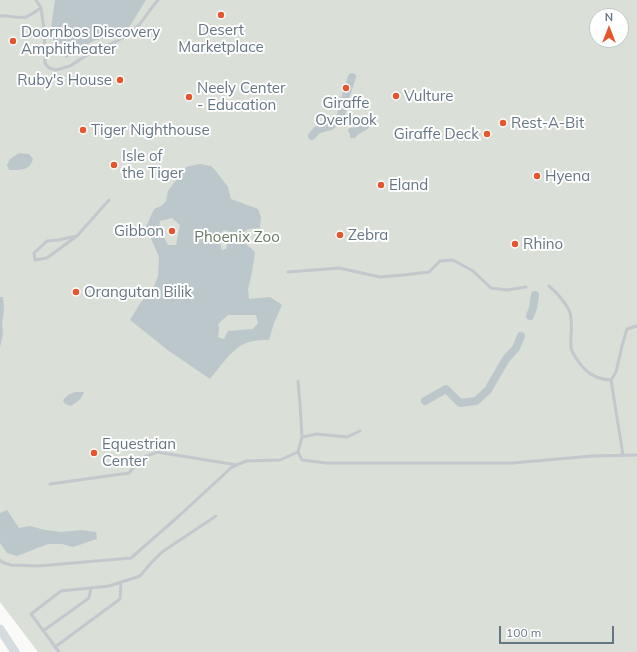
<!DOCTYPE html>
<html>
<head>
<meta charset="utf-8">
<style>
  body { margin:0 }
  #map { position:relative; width:637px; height:652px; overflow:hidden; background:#fafaf8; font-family:Mulish,sans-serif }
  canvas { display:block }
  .north { position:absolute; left:589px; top:8px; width:40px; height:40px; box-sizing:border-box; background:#fff; border:1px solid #c1c8cd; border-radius:50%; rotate:0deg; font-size:11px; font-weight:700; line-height:16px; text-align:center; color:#657683 }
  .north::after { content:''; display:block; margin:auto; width:14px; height:18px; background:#e4572e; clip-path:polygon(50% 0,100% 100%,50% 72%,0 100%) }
  .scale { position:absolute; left:499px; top:626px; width:115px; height:18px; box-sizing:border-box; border:2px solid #657683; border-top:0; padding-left:5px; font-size:12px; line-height:14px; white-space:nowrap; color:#657683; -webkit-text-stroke:3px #fff; paint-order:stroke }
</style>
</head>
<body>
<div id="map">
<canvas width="637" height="652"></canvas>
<div class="north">N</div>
<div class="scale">100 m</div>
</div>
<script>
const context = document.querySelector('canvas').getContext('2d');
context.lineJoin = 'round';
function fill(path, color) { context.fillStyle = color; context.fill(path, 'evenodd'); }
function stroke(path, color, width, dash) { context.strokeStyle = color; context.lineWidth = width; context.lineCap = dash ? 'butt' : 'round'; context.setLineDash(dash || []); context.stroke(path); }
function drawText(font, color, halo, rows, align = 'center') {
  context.font = font + ' Mulish,sans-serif'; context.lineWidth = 4; context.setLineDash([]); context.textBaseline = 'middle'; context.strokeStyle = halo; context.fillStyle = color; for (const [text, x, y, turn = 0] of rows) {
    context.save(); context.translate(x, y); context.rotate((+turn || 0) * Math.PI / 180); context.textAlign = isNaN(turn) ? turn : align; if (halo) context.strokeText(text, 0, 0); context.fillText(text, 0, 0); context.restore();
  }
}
fill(new Path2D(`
  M 0,0 L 637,0 L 637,652 L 38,652 L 0,602 ZM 597,16 L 621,16 L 621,40 L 597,40 Z`), '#dadfd7');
fill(new Path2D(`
  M 55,0 L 146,0 L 126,32 L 93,41 L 66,58 L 50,36 Z
  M 367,121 L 369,123 L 370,126 C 366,132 359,132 355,138 L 350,138 L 350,134 L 348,131 L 349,128 L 357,127 L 362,121 Z
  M 19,153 L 29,154 L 33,159 C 30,171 20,170 9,170 L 7,165 L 10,159 Z
  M 200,164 L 211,166 L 215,170 L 228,187 L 231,199 L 258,209 L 261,217 L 260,228 L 248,229 L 244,232 L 244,242 L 255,252 L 252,272 L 248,289 L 249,299 L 270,297 L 282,305 L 274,323 L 269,340 C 260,340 252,340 244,344 C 233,348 218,369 210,379 L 169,351 L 130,320 L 141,302 L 153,289 L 158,276 L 159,257 L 146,227 L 154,209 L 161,206 L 166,201 L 168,191 L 186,167 ZM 172,218 L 180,225 L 176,245 L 168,245 L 159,228 L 160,221 ZM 224,230 L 233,233 L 229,238 L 226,249 L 222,250 L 220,243 L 215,239 ZM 228,315 L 256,315 L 258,323 L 253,329 L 228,331 L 224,339 L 218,337 L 219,329 L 218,324 Z
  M 0,297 L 3,297 L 4,310 L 2,324 L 3,334 L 0,347 Z
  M 75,392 L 84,392 C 82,399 77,402 71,406 L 65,404 L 63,400 L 68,395 Z
  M 7,510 L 19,528 L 30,526 L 45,530 L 61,532 L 82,530 L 96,532 L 97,539 L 73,547 L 62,544 L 48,544 L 17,556 L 7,553 L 0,543 L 0,513 Z`), '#bbc7cb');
stroke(new Path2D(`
  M 312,136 L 317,130 L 331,126 L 341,116 L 344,101 L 352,77
  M 530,316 L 533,308 L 535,295
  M 425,401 L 446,389 L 460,403 L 476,401 L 488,390 L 506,359 L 516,348 L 521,336`), '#bbc7cb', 8);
stroke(new Path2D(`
  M 36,0 L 41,8 L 44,29 L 45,63 L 49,68 L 56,70 L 70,66 L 87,55 L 125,37 L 140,24 L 150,10 L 158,0
  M 0,16 C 9,15 18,19 26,17 C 31,15 36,11 41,8
  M 77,236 L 47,258 L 35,260 L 34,253 L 47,241 L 58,240 L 77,236 L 109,200
  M 288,272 L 339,268 L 380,277 L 403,275 L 429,272 L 440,261 L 453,260 L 473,271 L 491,288 L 507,290 L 526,287
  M 549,286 C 557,293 564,301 569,310 C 574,322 570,335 571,347 C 571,351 574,354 576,358 C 585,372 594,379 611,380 L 623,455
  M 611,380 L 616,372 L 622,346 L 627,329 L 637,326
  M 302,437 L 317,434 L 347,437 L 360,431
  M 298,452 L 302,460 L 326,463 L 513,463 L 592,456 L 637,455
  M 50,484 L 129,473 L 140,459 L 157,452 L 237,465
  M 0,560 L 2,562 L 11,565 L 38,566 L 131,558 L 180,515 L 232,467 L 246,461 L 280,460 L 298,452 L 302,437 L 300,404 L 298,381
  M 43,631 L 89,598 L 91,588
  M 55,647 L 120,599 L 121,582
  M 59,652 L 31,614 L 61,591 L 109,586 L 140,576 L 151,563 L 162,552 L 216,516`), '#c3c8cc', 3);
stroke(new Path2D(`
  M 0,629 L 15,652`), '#d6dbdf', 9);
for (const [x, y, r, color] of [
  [221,15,4,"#e4572e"],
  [13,41,4,"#e4572e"],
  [120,80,4,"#e4572e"],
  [346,88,4,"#e4572e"],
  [396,96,4,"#e4572e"],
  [189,97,4,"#e4572e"],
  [503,123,4,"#e4572e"],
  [83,130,4,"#e4572e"],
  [487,134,4,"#e4572e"],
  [114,165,4,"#e4572e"],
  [537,176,4,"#e4572e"],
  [381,185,4,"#e4572e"],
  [172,231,4,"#e4572e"],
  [340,235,4,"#e4572e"],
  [515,244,4,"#e4572e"],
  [76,292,4,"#e4572e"],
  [94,453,4,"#e4572e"]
]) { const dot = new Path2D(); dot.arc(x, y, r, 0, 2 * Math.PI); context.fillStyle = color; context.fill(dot); stroke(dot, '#fff', 1.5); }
drawText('15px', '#657683', '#fff', [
  ["Desert",221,30,"center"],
  ["Marketplace",221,47,"center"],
  ["Doornbos Discovery",21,32],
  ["Amphitheater",21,49],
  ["Ruby's House",112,80,"right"],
  ["Neely Center",197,88],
  ["- Education",197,105],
  ["Vulture",404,96],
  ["Giraffe",346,103,"center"],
  ["Overlook",346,120,"center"],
  ["Rest-A-Bit",511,123],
  ["Tiger Nighthouse",91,130],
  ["Giraffe Deck",479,134,"right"],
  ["Isle of",122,156],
  ["the Tiger",122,173],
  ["Hyena",545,176],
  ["Eland",389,185],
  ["Gibbon",164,231,"right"],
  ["Zebra",348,235],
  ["Rhino",523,244],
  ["Orangutan Bilik",84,292],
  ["Equestrian",102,444],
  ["Center",102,461]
], 'left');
drawText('15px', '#687a64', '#fff', [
  ["Phoenix Zoo",237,237]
]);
</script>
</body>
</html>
